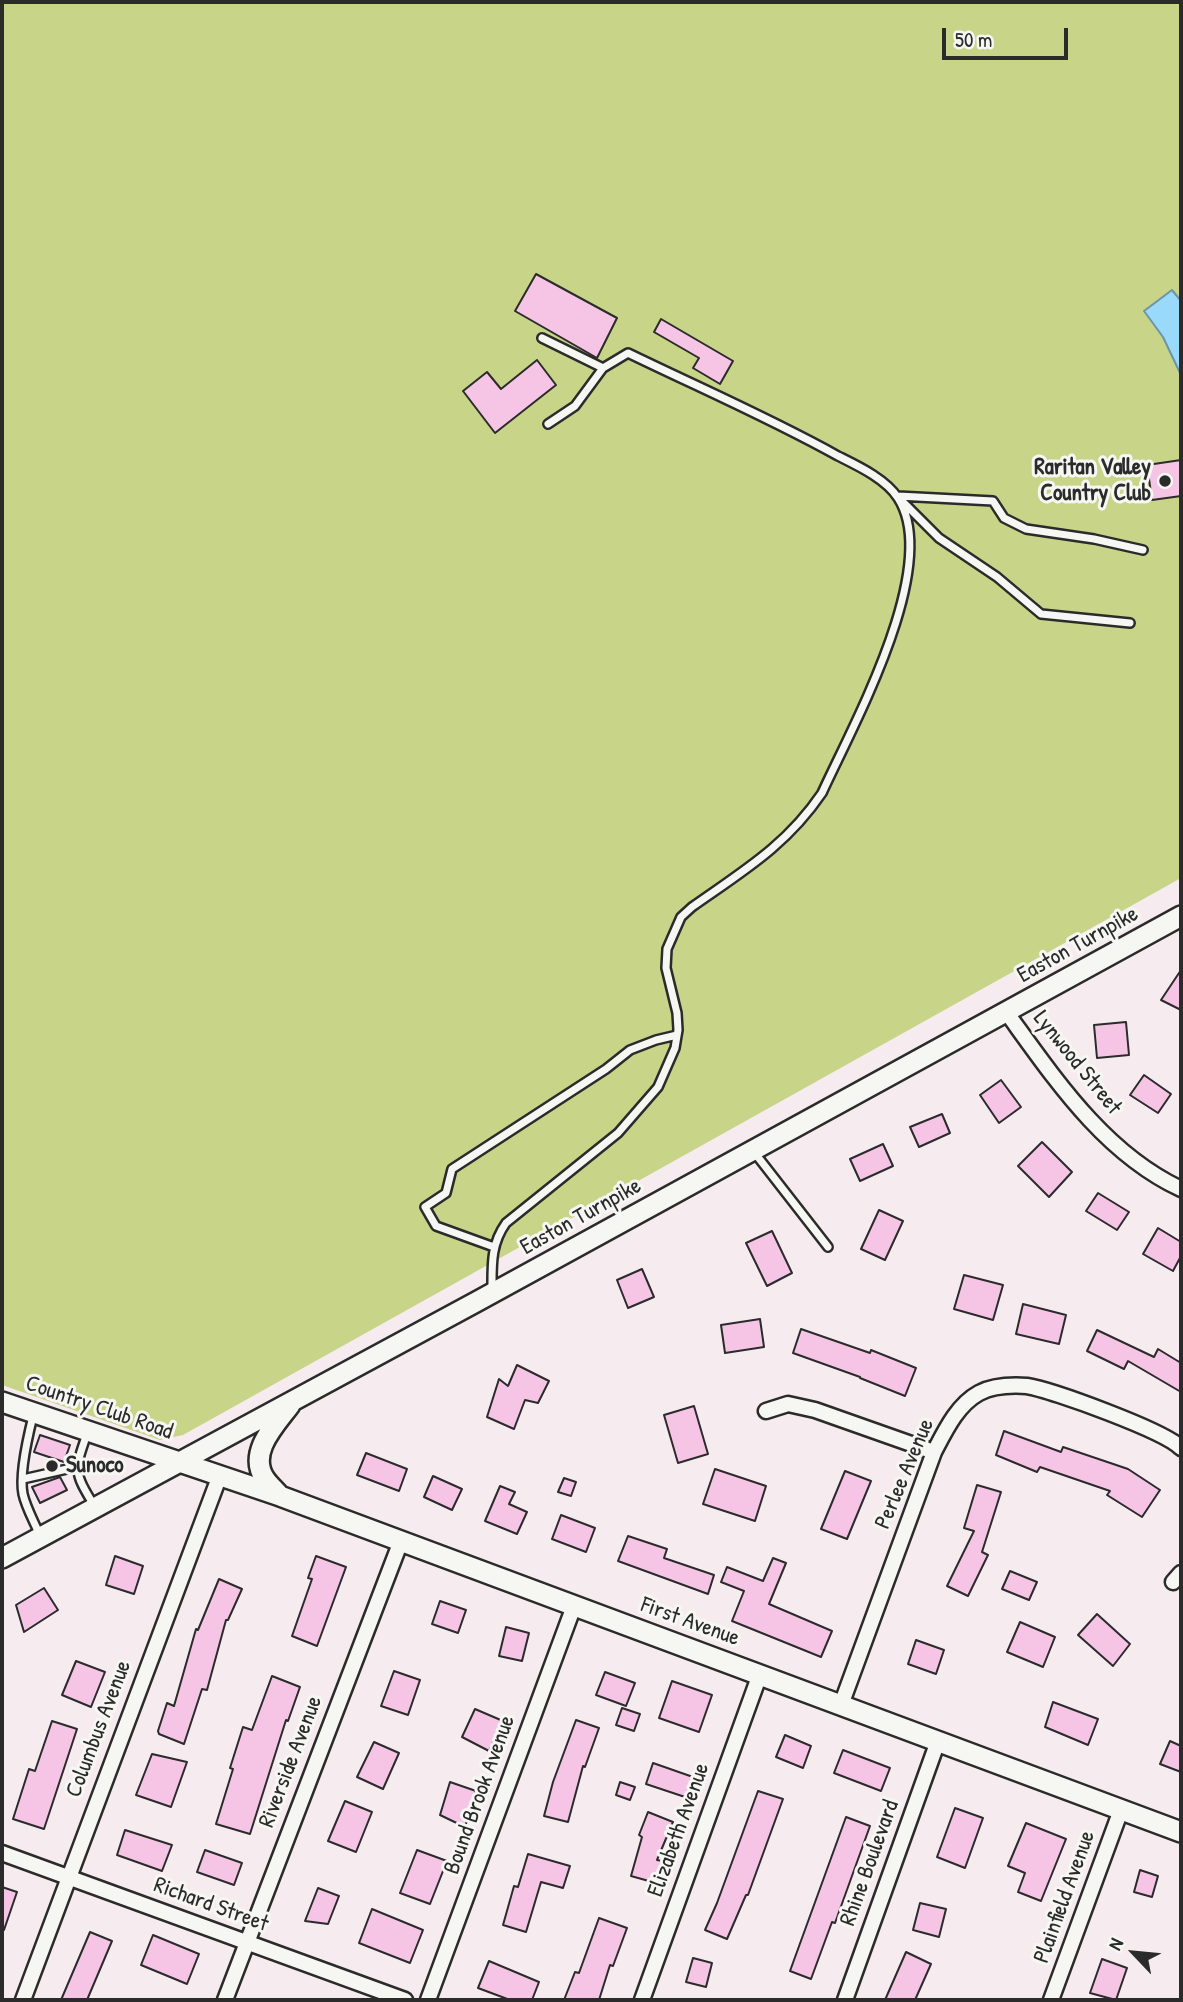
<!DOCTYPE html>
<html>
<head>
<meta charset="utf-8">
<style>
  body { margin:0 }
  #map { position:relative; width:1183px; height:2002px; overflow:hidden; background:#f6ecf0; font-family:"Patrick Hand",sans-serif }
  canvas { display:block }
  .frame { position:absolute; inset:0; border:4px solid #2b2b2b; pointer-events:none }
  .north { position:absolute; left:1099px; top:1918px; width:70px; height:70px; -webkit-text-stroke:5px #f6f6f2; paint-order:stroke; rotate:296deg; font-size:19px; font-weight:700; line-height:28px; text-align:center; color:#2b2b2b }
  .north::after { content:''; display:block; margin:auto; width:24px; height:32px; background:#2b2b2b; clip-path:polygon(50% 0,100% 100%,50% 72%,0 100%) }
  .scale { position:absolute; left:942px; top:28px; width:126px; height:32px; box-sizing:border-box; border:4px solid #2b2b2b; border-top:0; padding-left:9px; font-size:21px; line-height:24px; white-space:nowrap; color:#2b2b2b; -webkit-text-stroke:5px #f6f6f2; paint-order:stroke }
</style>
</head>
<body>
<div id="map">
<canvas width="1183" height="2002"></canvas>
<div class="frame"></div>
<div class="north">N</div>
<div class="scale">50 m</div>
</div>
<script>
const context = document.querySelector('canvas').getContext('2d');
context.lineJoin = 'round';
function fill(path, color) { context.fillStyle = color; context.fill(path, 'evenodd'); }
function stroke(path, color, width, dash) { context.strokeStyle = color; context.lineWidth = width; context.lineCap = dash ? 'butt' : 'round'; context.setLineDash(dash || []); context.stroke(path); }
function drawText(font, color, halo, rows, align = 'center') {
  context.font = font + ' "Patrick Hand",sans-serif'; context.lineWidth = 6; context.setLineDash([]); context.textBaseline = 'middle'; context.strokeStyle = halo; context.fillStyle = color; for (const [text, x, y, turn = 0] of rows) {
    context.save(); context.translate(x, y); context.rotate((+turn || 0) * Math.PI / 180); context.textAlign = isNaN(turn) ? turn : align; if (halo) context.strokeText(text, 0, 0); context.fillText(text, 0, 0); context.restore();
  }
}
fill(new Path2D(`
  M 2,2 L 1181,2 L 1181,878 L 183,1435 L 160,1440 L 2,1385 Z`), '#c8d487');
const water = new Path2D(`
  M 1172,290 L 1181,301 L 1181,375 L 1163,337 L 1144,311 Z`);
fill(water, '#99dafb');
stroke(water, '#6d94a8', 2);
const building = new Path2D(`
  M 536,274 L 617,318 L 597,358 L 515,311 Z
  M 661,319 L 733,361 L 720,384 L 693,368 L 699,358 L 654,332 Z
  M 537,360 L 556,385 L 495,433 L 463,391 L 487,372 L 501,389 Z
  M 1181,460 L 1181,496 L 1152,500 L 1147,465 Z
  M 1181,970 L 1181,1010 L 1161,1000 Z
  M 1126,1022 L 1129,1055 L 1097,1058 L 1094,1025 Z
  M 1144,1075 L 1171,1094 L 1158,1113 L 1130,1095 Z
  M 1001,1080 L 1021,1107 L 999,1123 L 980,1095 Z
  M 942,1114 L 950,1133 L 919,1147 L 910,1127 Z
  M 1042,1142 L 1072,1172 L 1049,1197 L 1018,1166 Z
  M 883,1144 L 893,1166 L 860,1181 L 850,1159 Z
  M 1098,1193 L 1129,1212 L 1117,1230 L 1086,1211 Z
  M 879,1210 L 903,1221 L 885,1260 L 861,1249 Z
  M 1158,1228 L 1181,1242 L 1181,1256 L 1173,1271 L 1143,1254 Z
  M 772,1231 L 792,1273 L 767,1286 L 746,1243 Z
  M 642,1269 L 654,1297 L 628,1308 L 617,1280 Z
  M 964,1275 L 1003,1285 L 993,1320 L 954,1309 Z
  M 1023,1304 L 1066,1315 L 1059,1344 L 1016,1334 Z
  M 760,1319 L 764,1347 L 725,1353 L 721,1325 Z
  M 801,1329 L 870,1353 L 871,1350 L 916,1368 L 905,1396 L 860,1378 L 860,1377 L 793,1353 Z
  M 1097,1330 L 1154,1357 L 1158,1349 L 1181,1363 L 1181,1392 L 1128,1361 L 1124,1369 L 1087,1351 Z
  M 517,1365 L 549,1381 L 538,1403 L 525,1400 L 514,1429 L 487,1417 L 499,1379 L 508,1386 Z
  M 694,1406 L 708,1454 L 678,1463 L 664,1415 Z
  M 1004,1431 L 1061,1452 L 1063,1447 L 1128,1469 L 1160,1490 L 1142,1517 L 1107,1495 L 1110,1491 L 1040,1467 L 1037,1472 L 996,1455 Z
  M 40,1435 L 70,1445 L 64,1462 L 34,1452 Z
  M 366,1453 L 407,1469 L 399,1491 L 357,1475 Z
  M 715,1469 L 766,1486 L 755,1521 L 703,1504 Z
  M 845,1471 L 871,1481 L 847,1539 L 821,1529 Z
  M 433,1476 L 462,1489 L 452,1510 L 424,1497 Z
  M 60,1477 L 67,1490 L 40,1503 L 32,1487 Z
  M 564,1478 L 576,1482 L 571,1496 L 558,1492 Z
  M 977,1485 L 1001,1492 L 982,1552 L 988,1555 L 968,1596 L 947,1586 L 974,1531 L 964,1528 Z
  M 500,1486 L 515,1492 L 509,1504 L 527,1512 L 517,1534 L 485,1521 Z
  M 561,1515 L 595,1528 L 586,1552 L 552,1539 Z
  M 628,1536 L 667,1549 L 664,1558 L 714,1575 L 708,1594 L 618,1561 Z
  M 115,1556 L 143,1566 L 134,1594 L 106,1585 Z
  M 316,1556 L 346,1567 L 317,1646 L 292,1636 L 312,1579 L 308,1578 Z
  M 773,1558 L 786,1563 L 769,1604 L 832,1631 L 821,1657 L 732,1621 L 744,1591 L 721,1582 L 727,1567 L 763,1581 Z
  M 1010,1571 L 1037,1582 L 1029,1600 L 1002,1589 Z
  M 219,1579 L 242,1589 L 228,1620 L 226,1620 L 207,1690 L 202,1689 L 184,1744 L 159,1734 L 158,1731 L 167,1703 L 174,1706 L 196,1629 L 198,1630 Z
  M 44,1588 L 58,1610 L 24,1632 L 16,1605 Z
  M 440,1601 L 466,1610 L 458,1633 L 432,1624 Z
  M 1097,1614 L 1130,1644 L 1113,1666 L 1078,1635 Z
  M 1020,1622 L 1055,1637 L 1043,1667 L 1007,1652 Z
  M 506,1627 L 529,1633 L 522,1661 L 499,1656 Z
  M 916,1640 L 944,1650 L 936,1674 L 908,1664 Z
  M 76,1661 L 105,1672 L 91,1707 L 62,1695 Z
  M 394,1671 L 420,1680 L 408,1715 L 381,1706 Z
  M 605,1672 L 635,1683 L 626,1706 L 596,1695 Z
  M 272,1676 L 300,1687 L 288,1721 L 286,1720 L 250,1834 L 216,1824 L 233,1769 L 230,1768 L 243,1727 L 252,1730 Z
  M 672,1681 L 712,1695 L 699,1732 L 659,1718 Z
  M 1053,1702 L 1098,1719 L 1088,1745 L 1045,1727 Z
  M 622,1708 L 640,1714 L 634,1731 L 616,1725 Z
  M 475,1709 L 503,1721 L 489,1751 L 462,1737 Z
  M 576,1720 L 599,1728 L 585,1767 L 583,1766 L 568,1822 L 544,1816 L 553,1782 Z
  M 52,1721 L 77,1729 L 44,1829 L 13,1819 L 29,1769 L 35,1771 Z
  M 785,1735 L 811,1746 L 803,1768 L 776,1757 Z
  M 1170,1741 L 1181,1746 L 1181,1772 L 1160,1764 Z
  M 374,1742 L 399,1753 L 383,1789 L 357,1777 Z
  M 843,1750 L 890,1768 L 881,1791 L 834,1773 Z
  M 152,1754 L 187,1762 L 171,1807 L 136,1795 Z
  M 653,1763 L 693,1777 L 685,1797 L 646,1784 Z
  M 450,1782 L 476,1791 L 465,1827 L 440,1815 Z
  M 620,1782 L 635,1787 L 630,1800 L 616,1795 Z
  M 758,1791 L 783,1799 L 748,1895 L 746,1895 L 727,1939 L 705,1930 L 717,1903 Z
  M 345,1801 L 372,1812 L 356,1852 L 328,1841 Z
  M 955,1808 L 983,1818 L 965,1868 L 937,1857 Z
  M 648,1812 L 673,1822 L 657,1860 L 662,1861 L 656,1883 L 631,1876 L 642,1837 L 639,1835 Z
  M 846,1817 L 870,1826 L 835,1923 L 832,1922 L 811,1979 L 790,1971 Z
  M 1026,1823 L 1066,1839 L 1041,1901 L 1018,1892 L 1025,1873 L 1008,1866 Z
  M 125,1830 L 172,1845 L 162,1871 L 117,1855 Z
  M 205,1850 L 242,1863 L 234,1885 L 197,1872 Z
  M 417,1850 L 447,1861 L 430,1904 L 400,1893 Z
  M 528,1854 L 570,1866 L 563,1888 L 541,1882 L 526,1932 L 503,1925 L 514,1886 L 518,1887 Z
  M 1140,1870 L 1158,1876 L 1152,1897 L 1134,1892 Z
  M 2,1887 L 17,1892 L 4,1930 L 2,1929 Z
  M 318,1888 L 339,1896 L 328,1924 L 305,1921 Z
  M 920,1903 L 946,1909 L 939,1937 L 913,1930 Z
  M 372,1909 L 423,1930 L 410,1963 L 359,1943 Z
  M 599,1918 L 627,1928 L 613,1966 L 610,1965 L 599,2000 L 564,2000 L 575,1972 L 579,1973 Z
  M 90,1932 L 112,1941 L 87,2000 L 61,2000 Z
  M 153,1935 L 199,1954 L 187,1984 L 141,1965 Z
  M 906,1952 L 931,1964 L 915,2000 L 885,2000 Z
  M 693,1958 L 712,1963 L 706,1987 L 686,1982 Z
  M 1102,1959 L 1127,1968 L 1116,2000 L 1090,1993 Z
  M 489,1961 L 539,1982 L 532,2000 L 510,2000 L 478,1988 Z`);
fill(building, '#f6c5e6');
stroke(building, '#2b2b2b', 2);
const lane = new Path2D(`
  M 548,424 L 575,406 L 603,368
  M 898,496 L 993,501 L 1004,518 L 1026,529 L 1094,539 L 1143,550
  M 903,502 L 939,538 L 997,577 L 1041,614 L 1130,623
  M 754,1152 L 828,1247
  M 494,1247 L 436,1226 L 425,1207 L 446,1193 L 452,1169 L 606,1069 L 630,1050 L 656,1040 L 677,1035
  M 492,1289 C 492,1264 491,1244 506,1223 L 618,1133 L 658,1087 L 675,1048 L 678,1030 L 677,1013 L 666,968 L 667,949 L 681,917 L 692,907 C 743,871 786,846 822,793 C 852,727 942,566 898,498 C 886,479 858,466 838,456 C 770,418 698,387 628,353 L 603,368 L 542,338
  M 33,1416 C 28,1436 19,1474 23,1494 C 26,1508 35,1523 40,1536
  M 88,1431 C 74,1471 73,1471 95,1507
  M 23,1479 L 76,1467`);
const street = new Path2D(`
  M 1007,1013 C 1055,1079 1104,1153 1181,1189
  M 766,1411 L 788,1404 L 815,1410 L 934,1452
  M 1173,1582 L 1181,1573
  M 841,1705 L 934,1452 C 945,1431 957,1405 979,1393 C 992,1386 1012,1385 1027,1386 C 1052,1390 1165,1431 1181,1448
  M 2,1853 L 405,2000
  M 23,2000 L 220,1475
  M 225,2000 L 401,1541
  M 428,2000 L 574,1606
  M 642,2000 L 760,1674
  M 845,2000 L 938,1741
  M 1051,2000 L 1121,1810`);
const secondary = new Path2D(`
  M 2,1402 L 280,1496 L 1181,1832
  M 280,1496 C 275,1490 269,1485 265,1479 C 247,1453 275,1425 290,1405
  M 2,1558 L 476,1302 L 1181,916`);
stroke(lane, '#2b2b2b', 12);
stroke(street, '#2b2b2b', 19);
stroke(secondary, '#2b2b2b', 24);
stroke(lane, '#f6f6f2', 7);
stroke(street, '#f6f6f2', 14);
stroke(secondary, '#f6f6f2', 19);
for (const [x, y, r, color] of [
  [1165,481,7,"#2b2b2b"],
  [52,1466,7,"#2b2b2b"]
]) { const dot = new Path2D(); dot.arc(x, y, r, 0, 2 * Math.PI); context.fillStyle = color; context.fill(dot); stroke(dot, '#f6f6f2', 2.5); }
drawText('bold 23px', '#2b2b2b', '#f6f6f2', [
  ["Raritan Valley",1151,468],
  ["Country Club",1151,494],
  ["Sunoco",66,1466,"left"]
], 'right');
drawText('23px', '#2b2b2b', '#f6f6f2', [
  ["Easton Turnpike",1078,945,-29],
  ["Lynwood Street",1077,1063,51],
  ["Easton Turnpike",581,1217,-29],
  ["Country Club Road",99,1408,19],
  ["Perlee Avenue",905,1474,-67],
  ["First Avenue",690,1622,20],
  ["Columbus Avenue",99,1729,-69],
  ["Riverside Avenue",291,1762,-69],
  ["Bound Brook Avenue",480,1795,-70],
  ["Elizabeth Avenue",679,1830,-70],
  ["Rhine Boulevard",870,1863,-70],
  ["Plainfield Avenue",1065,1897,-70],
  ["Richard Street",211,1905,20]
]);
</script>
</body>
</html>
